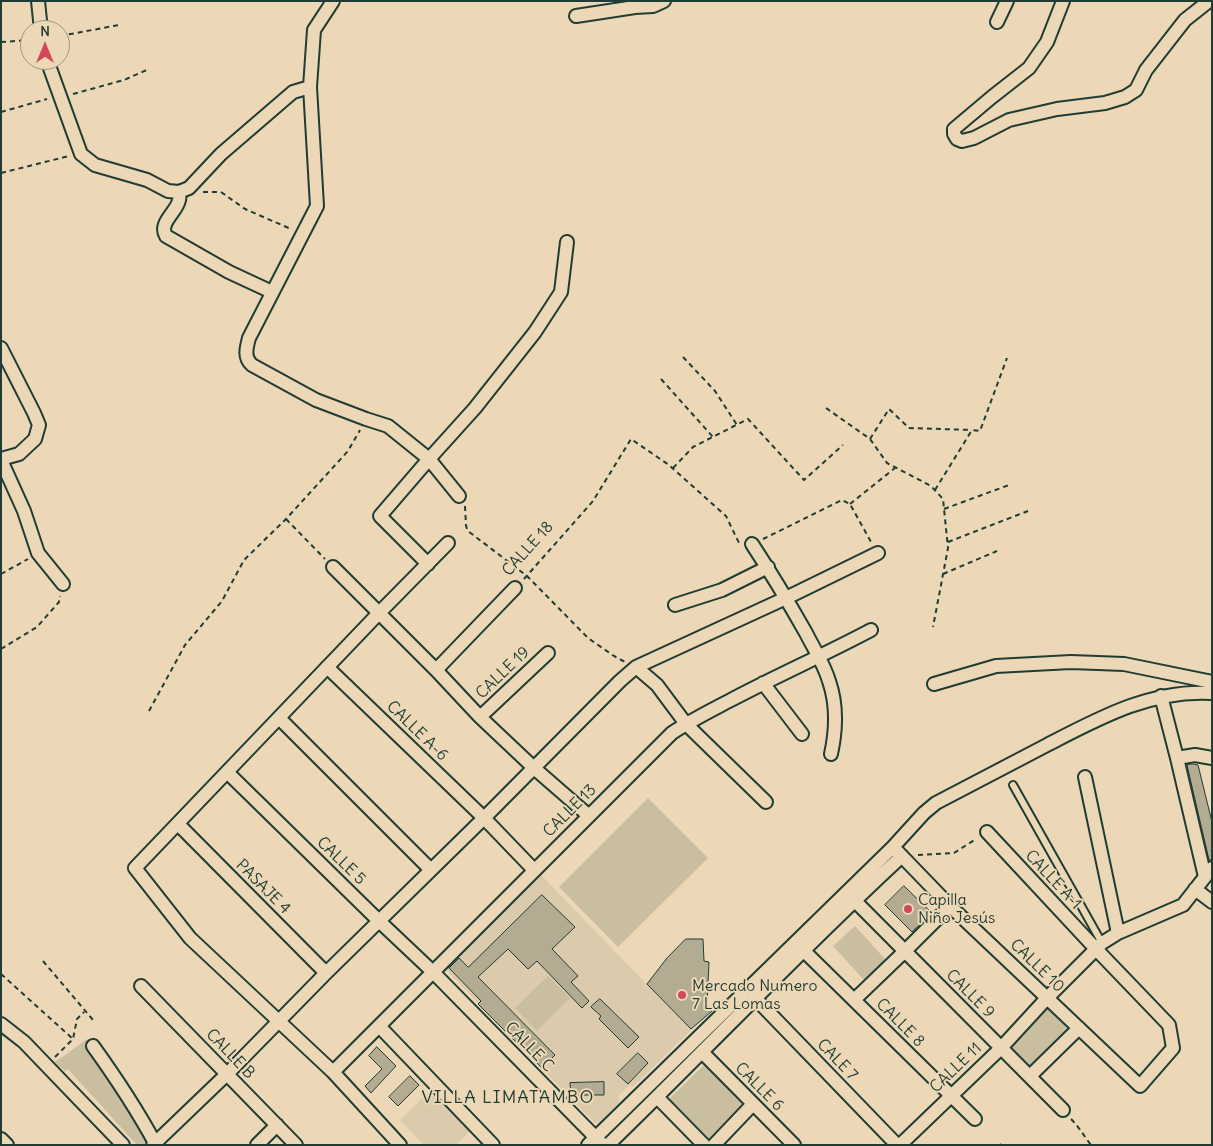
<!DOCTYPE html>
<html>
<head>
<meta charset="utf-8">
<style>
  body { margin:0 }
  #map { position:relative; width:1213px; height:1146px; overflow:hidden; background:#ecd7b6; font-family:Delius,sans-serif }
  canvas { display:block }
  .frame { position:absolute; inset:0; border:2px solid #1f3d34; pointer-events:none }
  .north { position:absolute; left:20px; top:20px; width:50px; height:50px; box-sizing:border-box; background:#ecd7b6; border:1px solid #9a9982; border-radius:50%; rotate:0deg; font-size:14px; font-weight:700; line-height:20px; text-align:center; color:#1f3d34 }
  .north::after { content:''; display:block; margin:auto; width:18px; height:22px; background:#d1495b; clip-path:polygon(50% 0,100% 100%,50% 72%,0 100%) }
</style>
</head>
<body>
<div id="map">
<canvas width="1213" height="1146"></canvas>
<div class="frame"></div>
<div class="north">N</div>
</div>
<script>
const context = document.querySelector('canvas').getContext('2d');
context.lineJoin = 'round';
function fill(path, color) { context.fillStyle = color; context.fill(path, 'evenodd'); }
function stroke(path, color, width, dash) { context.strokeStyle = color; context.lineWidth = width; context.lineCap = dash ? 'butt' : 'round'; context.setLineDash(dash || []); context.stroke(path); }
function drawText(font, color, halo, rows, align = 'center') {
  context.font = font + ' Delius,sans-serif'; context.lineWidth = 4; context.setLineDash([]); context.textBaseline = 'middle'; context.strokeStyle = halo; context.fillStyle = color; for (const [text, x, y, turn = 0] of rows) {
    context.save(); context.translate(x, y); context.rotate((+turn || 0) * Math.PI / 180); context.textAlign = isNaN(turn) ? turn : align; if (halo) context.strokeText(text, 0, 0); context.fillText(text, 0, 0); context.restore();
  }
}
fill(new Path2D(`
  M 541,875 L 691,1030 L 634,1086 L 628,1086 L 618,1096 L 620,1105 L 600,1123 L 594,1122 L 445,969 Z
  M 430,1091 L 470,1131 L 456,1145 L 424,1145 L 400,1120 Z`), '#dbcaab');
fill(new Path2D(`
  M 648,798 L 708,858 L 618,947 L 559,887 Z
  M 855,926 L 886,960 L 864,980 L 833,946 Z
  M 548,976 L 570,998 L 537,1031 L 515,1008 Z
  M 1048,1006 L 1070,1028 L 1032,1067 L 1010,1046 Z
  M 87,1039 L 148,1131 L 147,1141 L 144,1144 L 136,1144 L 68,1069 L 65,1071 L 54,1062 L 64,1056 Z
  M 705,1064 L 746,1104 L 709,1141 L 668,1100 Z`), '#cabea1');
const building = new Path2D(`
  M 1193,764 L 1198,765 L 1212,822 L 1212,860 L 1209,860 L 1187,765 Z
  M 904,886 L 932,913 L 912,932 L 885,905 Z
  M 542,895 L 575,927 L 552,949 L 578,976 L 571,982 L 589,1001 L 582,1008 L 537,961 L 528,969 L 508,949 L 478,977 L 555,1055 L 542,1068 L 478,1004 L 481,1001 L 449,968 L 459,958 L 468,967 Z
  M 686,939 L 703,939 L 704,961 L 709,962 L 707,1005 L 712,1011 L 691,1029 L 647,984 L 667,958 Z
  M 600,999 L 639,1037 L 628,1048 L 599,1019 L 601,1016 L 591,1007 Z
  M 377,1047 L 396,1066 L 371,1093 L 365,1086 L 382,1069 L 369,1056 Z
  M 638,1053 L 648,1063 L 628,1084 L 617,1074 Z
  M 410,1076 L 419,1085 L 398,1106 L 389,1097 Z
  M 604,1082 L 604,1095 L 571,1095 L 570,1083 Z`);
fill(building, '#b3ac92');
stroke(building, '#1f3d34', 1);
const lane = new Path2D(`
  M 1013,785 L 1102,943`);
const street = new Path2D(`
  M 38,1 L 41,30
  M 333,1 L 314,30 L 310,87 L 317,206 L 249,338 C 246,349 244,358 252,365 L 316,400 L 366,419 L 388,426 L 429,459 L 459,496
  M 1063,1 L 1047,42 L 1029,68 L 992,97 L 954,129 L 954,134 L 957,139 L 962,141 L 974,138 L 1009,120 L 1057,109 L 1105,103 L 1125,97 L 1136,90 L 1146,70 L 1185,20 L 1209,1
  M 576,16 L 635,7 L 653,6 L 664,1
  M 997,22 L 1007,1
  M 47,60 L 81,154 L 95,165 L 147,180 L 168,191 L 179,192 L 189,188 L 221,154 L 293,92 L 310,87
  M 179,192 C 179,195 180,198 179,200 C 177,212 158,223 166,236 L 229,272 L 272,292
  M 1,348 L 34,413 L 39,425 L 35,439 L 19,454 L 1,459
  M 1,460 L 24,511 L 38,553 L 63,584
  M 752,544 C 771,573 789,603 806,633 C 814,649 824,664 829,681 C 837,704 836,731 831,754
  M 428,564 L 380,516 L 429,459 L 475,408 L 535,332 L 561,292 L 567,242
  M 333,567 L 436,670 L 480,717 L 534,768 L 588,815
  M 675,605 L 722,590 L 768,567
  M 327,667 L 484,818 L 534,870
  M 636,667 L 657,685 L 686,724 L 766,802
  M 436,670 L 515,588
  M 763,683 L 802,734
  M 934,684 L 996,666 L 1071,662 L 1124,664 L 1212,682
  M 1161,696 L 1177,758 L 1205,877
  M 480,717 L 548,653
  M 279,718 L 431,870
  M 1177,758 L 1195,755 L 1212,758
  M 227,772 L 379,921 L 433,972 L 603,1145
  M 1085,777 L 1118,933
  M 178,824 L 326,973
  M 893,847 L 950,906 L 1140,1086 L 1173,1048 L 1169,1025 L 1096,949 L 987,832
  M 1195,889 L 1212,902
  M 854,900 L 1063,1110
  M 803,950 L 975,1119
  M 141,986 L 296,1145
  M 755,998 L 897,1145
  M 854,1000 L 905,951 L 950,906
  M 1,1024 L 24,1042 L 123,1145
  M 379,1026 L 493,1145
  M 93,1046 C 116,1078 136,1108 155,1143
  M 702,1052 L 794,1145
  M 333,1072 L 672,733 C 690,721 710,711 729,701 C 776,676 824,655 871,630
  M 1030,1076 L 1079,1028
  M 657,1097 L 704,1145
  M 1,1139 L 7,1145
  M 153,1145 L 227,1074 L 326,973 L 484,818 L 620,681 L 636,667 L 786,598 L 878,553
  M 257,1145 L 277,1125
  M 400,1145 L 333,1072 L 190,938 L 135,868 L 379,613 L 448,543
  M 588,1145 L 893,847 L 924,813 L 936,803 C 973,784 1010,764 1047,745 C 1099,718 1152,689 1212,693
  M 608,1145 C 707,1049 801,949 902,856
  M 714,1145 L 753,1104
  M 900,1145 L 1001,1048 L 1047,998 L 1102,943 L 1118,933 L 1183,905 L 1212,868`);
stroke(lane, '#1f3d34', 10);
stroke(street, '#1f3d34', 16);
stroke(new Path2D(`
  M 60,36 L 119,25
  M 1,42 L 30,40
  M 73,94 L 124,80 L 149,69
  M 1,112 L 47,99
  M 1,173 L 69,156
  M 203,192 L 221,192 L 245,209 L 291,229
  M 683,357 L 715,391 L 737,425
  M 661,379 L 713,437
  M 826,408 L 870,439 L 887,463 L 931,486 L 943,499 L 948,548 L 933,627
  M 870,439 L 889,409 L 909,428 L 972,430
  M 673,468 L 693,447 L 748,419 L 804,480 L 843,445
  M 935,490 L 972,430 L 980,431 L 1007,358
  M 850,504 L 895,468
  M 465,506 L 466,526 L 468,531 L 527,576 L 588,638 L 614,656 L 625,662
  M 944,509 L 1009,485
  M 286,519 L 325,559
  M 763,539 L 842,500 L 850,504 L 871,542
  M 948,542 L 1028,511
  M 1,574 L 28,559
  M 943,574 L 997,551
  M 524,579 L 593,501 L 631,439 L 669,465 L 726,516 L 739,543
  M 1,649 L 37,627 L 59,602 L 60,596
  M 149,711 L 185,645 L 222,601 L 244,560 L 286,519 L 348,451 L 360,430
  M 918,855 L 954,853 L 976,839
  M 43,961 L 93,1020
  M 1,974 L 73,1039
  M 55,1057 L 73,1039 L 77,1019 L 84,1012
  M 1071,1119 C 1079,1127 1084,1136 1091,1145
  M 1000,1144 L 1001,1145`), '#1f3d34', 2, [5, 4]);
stroke(lane, '#ecd7b6', 6);
stroke(street, '#ecd7b6', 12);
for (const [x, y, r, color] of [
  [908,909,5,"#d1495b"],
  [682,995,5,"#d1495b"]
]) { const dot = new Path2D(); dot.arc(x, y, r, 0, 2 * Math.PI); context.fillStyle = color; context.fill(dot); stroke(dot, '#ecd7b6', 2); }
drawText('16px', '#1f3d34', '#ecd7b6', [
  ["CALLE 18",528,549,-48],
  ["CALLE 19",503,673,-44],
  ["CALLE A-6",417,731,44],
  ["CALLE 13",570,811,-45],
  ["CALLE 5",341,861,44],
  ["CALLE A-1",1053,880,47],
  ["PASAJE 4",263,887,45],
  ["CALLE 10",1037,966,44],
  ["CALLE 9",970,994,45],
  ["CALLE 8",900,1023,45],
  ["CALLE C",529,1047,46],
  ["CALLE B",230,1054,46],
  ["CALE 7",837,1060,46],
  ["CALLE 11",956,1068,-44],
  ["CALLE 6",759,1087,45]
]);
drawText('16px', '#1f3d34', '#ecd7b6', [
  ["Capilla",918,900],
  ["Niño Jesús",918,918],
  ["Mercado Numero",692,986],
  ["7 Las Lomas",692,1004]
], 'left');
context.letterSpacing = '1px';
drawText('18px', '#1f3d34', '#ecd7b6', [
  ["VILLA LIMATAMBO",508,1098]
]);
context.letterSpacing = '0px';
</script>
</body>
</html>
